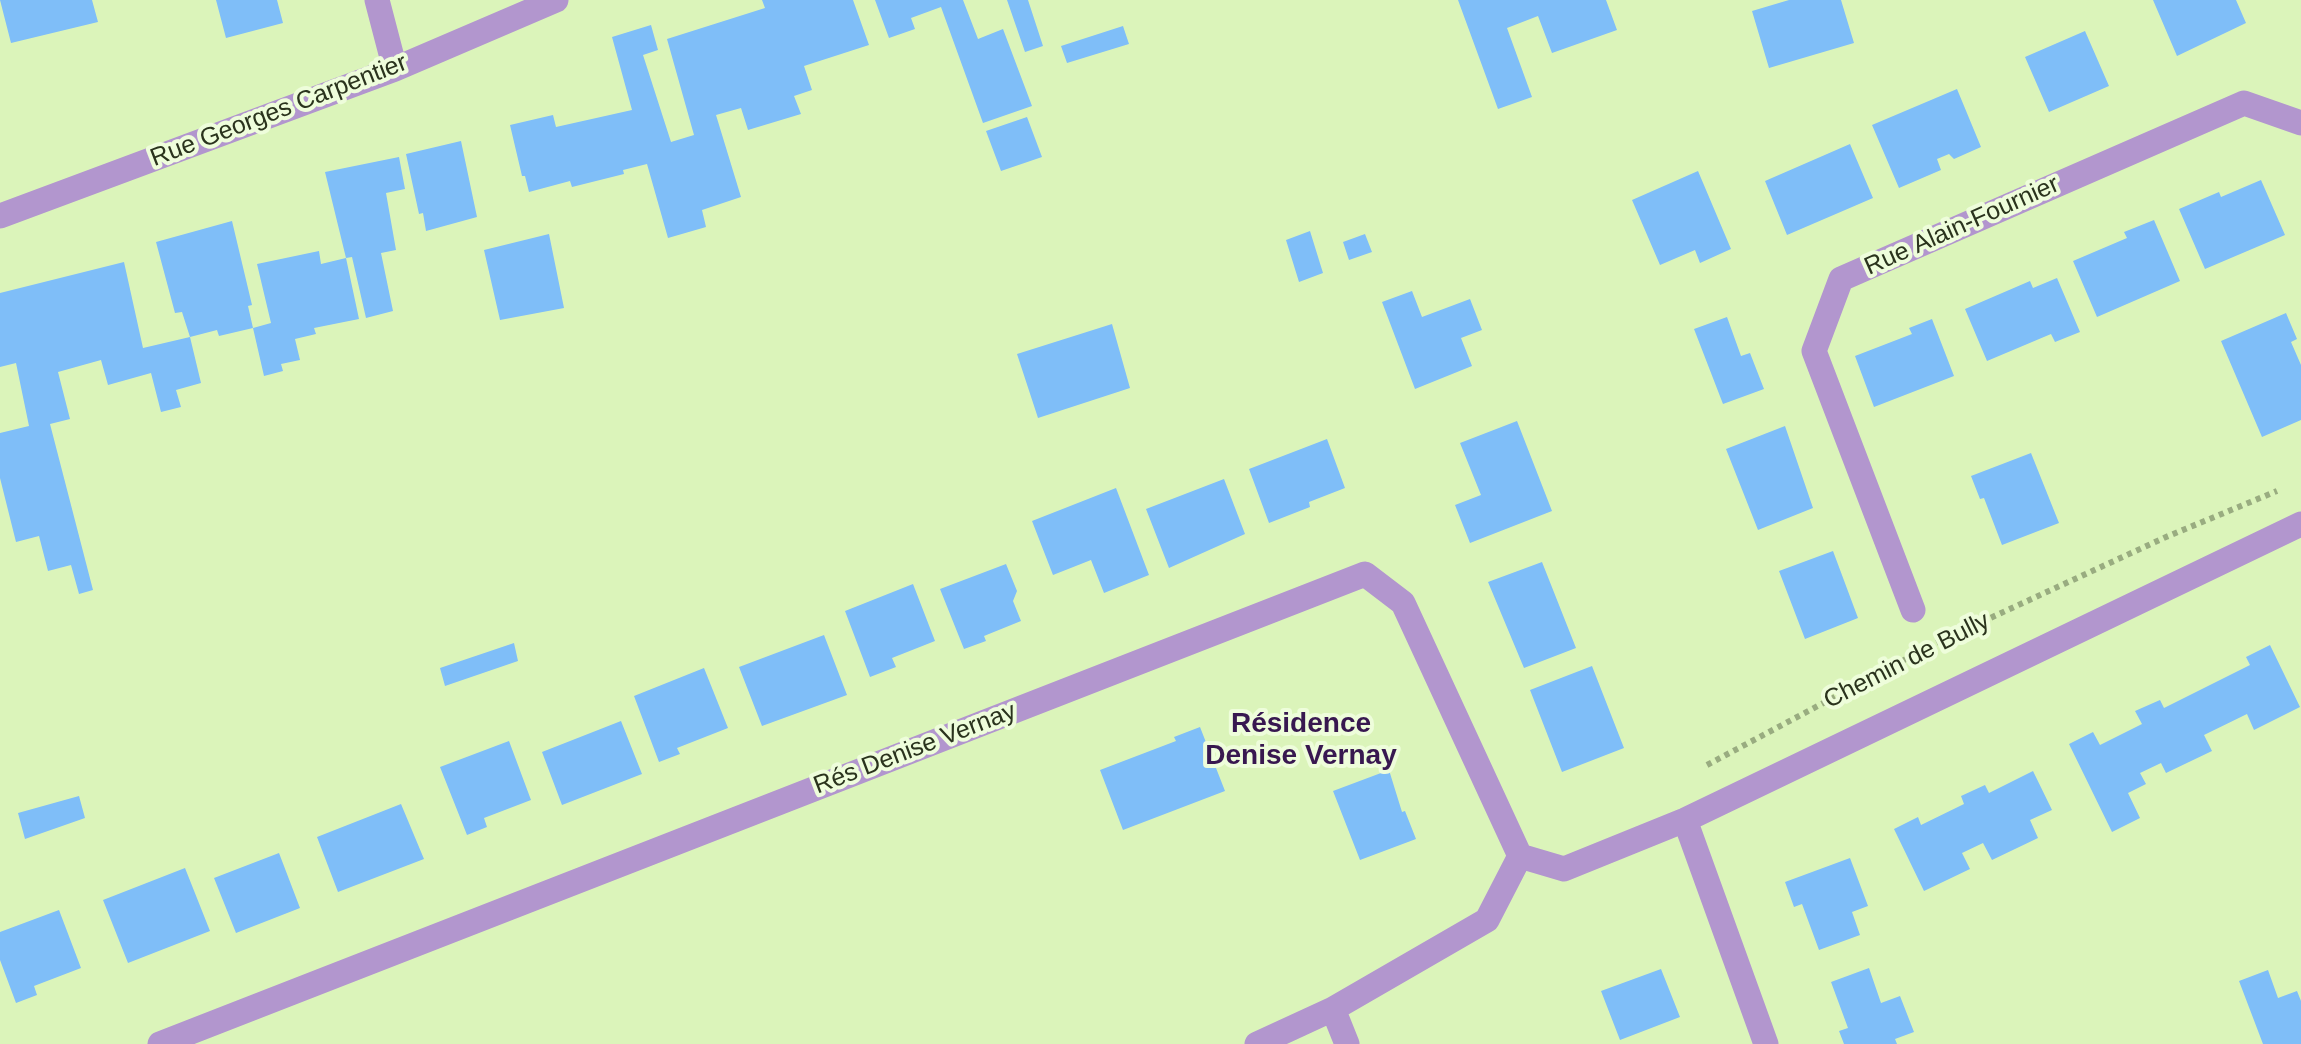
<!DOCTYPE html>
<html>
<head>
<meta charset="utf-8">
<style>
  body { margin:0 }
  canvas { display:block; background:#dbf4ba }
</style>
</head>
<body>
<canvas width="2301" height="1044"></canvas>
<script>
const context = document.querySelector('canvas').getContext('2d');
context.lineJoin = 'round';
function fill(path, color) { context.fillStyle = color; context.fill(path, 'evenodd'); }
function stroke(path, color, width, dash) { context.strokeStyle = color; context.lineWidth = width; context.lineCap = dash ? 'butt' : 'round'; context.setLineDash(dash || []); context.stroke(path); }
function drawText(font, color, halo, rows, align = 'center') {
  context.font = font + ' Arial,sans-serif'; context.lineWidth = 8; context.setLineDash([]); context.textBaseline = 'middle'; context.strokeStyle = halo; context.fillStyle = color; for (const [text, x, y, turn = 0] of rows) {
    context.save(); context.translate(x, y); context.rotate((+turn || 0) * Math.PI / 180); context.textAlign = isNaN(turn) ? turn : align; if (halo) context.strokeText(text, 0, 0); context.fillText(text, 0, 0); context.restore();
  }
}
fill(new Path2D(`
  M 0,0 L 92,0 L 98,22 L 11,43 Z
  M 216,0 L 277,0 L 283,23 L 226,38 Z
  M 762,0 L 853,0 L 869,45 L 804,66 L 812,90 L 794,96 L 801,114 L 748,130 L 741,108 L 716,115 L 741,197 L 702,210 L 706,227 L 668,238 L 647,164 L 623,170 L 624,174 L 572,187 L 570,181 L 529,192 L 525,176 L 522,176 L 510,125 L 553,115 L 556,127 L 632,110 L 612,37 L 651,25 L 658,50 L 643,55 L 671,142 L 694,135 L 667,39 L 765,8 Z
  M 875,0 L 963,0 L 978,39 L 1003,29 L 1032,106 L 983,123 L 941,7 L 911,18 L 915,29 L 889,38 Z
  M 1007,0 L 1028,0 L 1043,46 L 1025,52 Z
  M 1458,0 L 1606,0 L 1617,30 L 1552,53 L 1538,16 L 1507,28 L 1532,97 L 1498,109 Z
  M 1789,0 L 1841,0 L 1854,43 L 1769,68 L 1752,11 Z
  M 2153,0 L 2236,0 L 2246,23 L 2177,56 Z
  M 1123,26 L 1129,44 L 1067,63 L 1061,46 Z
  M 2085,31 L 2109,86 L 2049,112 L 2025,57 Z
  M 1957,89 L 1981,147 L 1954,159 L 1949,154 L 1937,159 L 1941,170 L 1899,188 L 1872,125 Z
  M 1027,117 L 1042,157 L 1001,171 L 986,131 Z
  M 461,141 L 477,217 L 426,231 L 423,213 L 419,214 L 406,154 Z
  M 1850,144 L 1873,198 L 1787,235 L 1765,181 Z
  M 399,157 L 405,189 L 386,193 L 396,250 L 381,253 L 393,311 L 366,318 L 352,257 L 346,258 L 325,172 Z
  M 1698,171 L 1731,249 L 1700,263 L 1695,250 L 1660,265 L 1632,200 Z
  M 2261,180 L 2285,235 L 2205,269 L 2179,209 L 2219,192 L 2221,197 Z
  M 2154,220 L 2180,281 L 2097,317 L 2073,261 L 2127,238 L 2124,232 Z
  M 232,221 L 252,305 L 248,306 L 253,328 L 219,336 L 217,330 L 190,337 L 201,383 L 176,390 L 181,407 L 161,412 L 151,373 L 108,385 L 101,360 L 58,372 L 70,419 L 50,424 L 93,590 L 79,594 L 71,565 L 48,571 L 39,536 L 16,542 L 0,478 L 0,433 L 29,426 L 16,363 L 0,367 L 0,293 L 124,262 L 143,348 L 190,337 L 182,312 L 175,313 L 156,242 Z
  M 1310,231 L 1323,273 L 1299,282 L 1286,240 Z
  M 549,234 L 564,308 L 500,320 L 484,250 Z
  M 1365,234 L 1372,252 L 1349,260 L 1343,242 Z
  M 319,251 L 321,264 L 346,258 L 359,319 L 314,328 L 316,334 L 295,339 L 300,360 L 281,364 L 283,371 L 264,376 L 253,328 L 271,323 L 257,264 Z
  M 2057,278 L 2080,332 L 2055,342 L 2051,334 L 1987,361 L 1965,309 L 2030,281 L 2033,288 Z
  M 1412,291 L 1422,317 L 1470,299 L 1482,330 L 1461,338 L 1472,366 L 1415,389 L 1382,302 Z
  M 2286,313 L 2297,339 L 2291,342 L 2301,365 L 2301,420 L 2262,437 L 2221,341 Z
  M 1727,317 L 1741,356 L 1750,353 L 1764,389 L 1723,404 L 1694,329 Z
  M 1932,319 L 1954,376 L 1874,407 L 1855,356 L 1912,334 L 1909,328 Z
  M 1112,324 L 1130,388 L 1038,418 L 1017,354 Z
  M 1517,421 L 1552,511 L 1470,543 L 1455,505 L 1481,495 L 1460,443 Z
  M 1785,426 L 1813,508 L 1758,530 L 1726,449 Z
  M 1327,439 L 1345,488 L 1309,502 L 1310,507 L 1269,523 L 1249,469 Z
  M 2031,453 L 2059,523 L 2002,545 L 1984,498 L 1980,499 L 1971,476 Z
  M 1224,479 L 1245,534 L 1169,568 L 1146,509 Z
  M 1116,488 L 1149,575 L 1104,593 L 1091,560 L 1053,575 L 1032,521 Z
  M 1833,551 L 1858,618 L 1805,639 L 1779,571 Z
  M 1542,562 L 1576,648 L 1524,668 L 1488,582 Z
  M 1006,564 L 1017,591 L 1013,601 L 1021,621 L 984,636 L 986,641 L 964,649 L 940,589 Z
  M 913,584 L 935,641 L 892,658 L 896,667 L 870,677 L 845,611 Z
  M 824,635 L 847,695 L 762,726 L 739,667 Z
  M 514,643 L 518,661 L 445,686 L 440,668 Z
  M 2270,645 L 2300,707 L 2254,730 L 2247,714 L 2204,735 L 2212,751 L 2166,773 L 2161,763 L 2140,773 L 2146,784 L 2128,793 L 2140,818 L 2112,832 L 2069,744 L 2093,732 L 2100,745 L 2142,724 L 2135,711 L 2160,700 L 2164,708 L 2250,665 L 2246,657 Z
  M 1592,666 L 1624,748 L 1562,772 L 1530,690 Z
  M 704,668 L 728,728 L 677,748 L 680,754 L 659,762 L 634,696 Z
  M 621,721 L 642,774 L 562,805 L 542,752 Z
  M 1200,727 L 1225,791 L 1123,830 L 1100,770 L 1176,741 L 1174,737 Z
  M 509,741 L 531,800 L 484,818 L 487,827 L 467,835 L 440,767 Z
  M 1389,770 L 1402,812 L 1405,811 L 1416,839 L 1360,860 L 1333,791 Z
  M 2033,771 L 2052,810 L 2030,820 L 2038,838 L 1992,860 L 1983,843 L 1962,853 L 1970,869 L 1924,891 L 1894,829 L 1918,817 L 1921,825 L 1964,804 L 1961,796 L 1985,785 L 1989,793 Z
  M 79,796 L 85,818 L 25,839 L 18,813 Z
  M 401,804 L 424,859 L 338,892 L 317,837 Z
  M 279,853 L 300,908 L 236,933 L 214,878 Z
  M 1850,858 L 1868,906 L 1852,912 L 1860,935 L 1819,950 L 1802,904 L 1794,907 L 1785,882 Z
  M 185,868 L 210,931 L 128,963 L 103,900 Z
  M 59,910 L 81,968 L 34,986 L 37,995 L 16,1003 L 0,960 L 0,932 Z
  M 1869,968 L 1881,1003 L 1900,996 L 1914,1032 L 1895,1039 L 1897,1044 L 1844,1044 L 1839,1031 L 1848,1028 L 1831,982 Z
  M 1661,969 L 1680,1017 L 1620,1040 L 1601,991 Z
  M 2268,970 L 2278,998 L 2297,991 L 2301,1001 L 2301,1044 L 2263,1044 L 2239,981 Z`), '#7fbef8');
stroke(new Path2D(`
  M 1707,765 L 1936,643 L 2166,537 L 2277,491`), '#99ac80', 6, [5, 5]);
stroke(new Path2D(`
  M 377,0 L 395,69
  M 0,216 L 395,69 L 556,0
  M 1913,610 L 1814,351 L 1841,279 L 2244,103 L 2301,123
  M 1685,820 L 1766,1044
  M 1520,856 L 1564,869 L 1685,820 L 2301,524
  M 1333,1009 L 1347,1044
  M 160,1044 L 1365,574 L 1403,603 L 1520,856
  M 1257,1044 L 1333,1009 L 1487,920 L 1520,856`), '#b296ce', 25);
drawText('25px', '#2a331d', '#eefddb', [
  ["Rue Georges Carpentier",279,111,-21],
  ["Rue Alain-Fournier",1962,226,-24],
  ["Chemin de Bully",1907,661,-27],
  ["Rés Denise Vernay",915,749,-21]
]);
drawText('bold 28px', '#381850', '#eefddb', [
  ["Résidence",1301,724],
  ["Denise Vernay",1301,756]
]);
</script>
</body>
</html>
